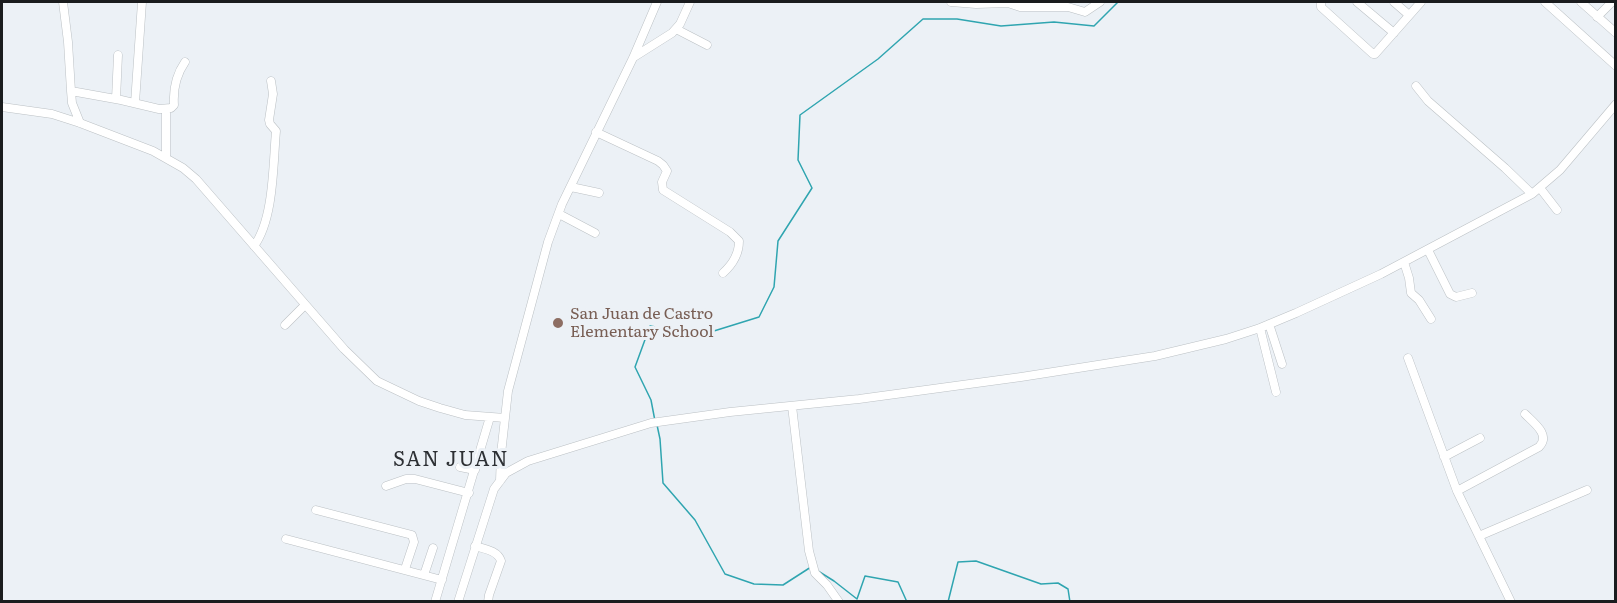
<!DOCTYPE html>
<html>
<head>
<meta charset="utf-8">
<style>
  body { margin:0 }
  #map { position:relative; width:1617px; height:603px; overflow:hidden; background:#ecf1f6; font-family:Literata,serif }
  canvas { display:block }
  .frame { position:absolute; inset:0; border:3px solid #1a1c1e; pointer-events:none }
</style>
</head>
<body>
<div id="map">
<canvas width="1617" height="603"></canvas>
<div class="frame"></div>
</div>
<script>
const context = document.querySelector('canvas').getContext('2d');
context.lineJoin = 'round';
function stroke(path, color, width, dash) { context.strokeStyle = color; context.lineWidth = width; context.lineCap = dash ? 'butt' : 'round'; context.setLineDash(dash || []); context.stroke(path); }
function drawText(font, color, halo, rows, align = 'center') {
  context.font = font + ' Literata,serif'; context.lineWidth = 6; context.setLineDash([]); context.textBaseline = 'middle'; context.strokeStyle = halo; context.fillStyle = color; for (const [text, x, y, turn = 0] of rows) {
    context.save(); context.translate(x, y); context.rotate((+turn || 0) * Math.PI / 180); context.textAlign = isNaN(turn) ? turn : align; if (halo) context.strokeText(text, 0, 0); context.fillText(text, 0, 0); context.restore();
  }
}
stroke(new Path2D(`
  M 655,421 L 651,400 L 635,367 L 650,326 L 701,335 L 759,317 L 774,287 L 778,241 L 812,188 L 798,160 L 800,115 L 878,59 L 923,19 L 957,19 L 1001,26 L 1054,22 L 1094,26 L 1118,2
  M 657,425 L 660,439 L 663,483 L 695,520 L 725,574 L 754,584 L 783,585 L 811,567
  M 818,571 L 834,581 L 857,599 L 865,576 L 898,582 L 907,602
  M 948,602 L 958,562 L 976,561 L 1041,584 L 1058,583 L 1068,589 L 1070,602`), '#2fa5b0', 1.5);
const minor = new Path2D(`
  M 63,2 L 68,42 L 71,91 L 121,100 L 159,109 L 171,108 L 174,105 C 173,90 176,75 185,62
  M 951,2 L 976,4 L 1008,3 L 1020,7 L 1068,7 L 1085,12 L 1100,2
  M 1321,2 L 1321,7 L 1373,54 L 1375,54 L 1421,2
  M 1357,2 L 1394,33
  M 1394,2 L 1409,15
  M 1545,2 L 1616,66
  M 1581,2 L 1616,33
  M 1597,17 L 1612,2
  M 676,29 L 707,45
  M 634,57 L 672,33 L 680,24 L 690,2
  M 1416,86 L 1428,101 L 1505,168 L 1532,194
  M 71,91 L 72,103 L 80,123
  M 116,99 L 118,55
  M 135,103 L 142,2
  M 2,107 L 52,114 L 80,123 L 153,151 L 183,168 L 196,179 L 344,349 L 377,381 L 419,401 L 440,408 L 465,415 L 505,418
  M 596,132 L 658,161 L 663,165 L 667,171 L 662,182 L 663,190 L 730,232 L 739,241 C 739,254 733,264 723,273
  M 166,157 L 166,109
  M 571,187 L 599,193
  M 1540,188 L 1557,210
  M 559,214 L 595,233
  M 254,246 C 274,219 273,164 276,131 L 270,124 L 269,120 L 273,94 L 271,81
  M 1428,250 L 1450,294 L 1456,297 L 1472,293
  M 1404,262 L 1409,278 L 1411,293 L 1419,300 L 1431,319
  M 1269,324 L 1282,364
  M 285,325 L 305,305
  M 1260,328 L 1276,392
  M 1408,358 L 1457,491 L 1511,602
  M 792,406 L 809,551 L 815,573 L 827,585 L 839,602
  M 1444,457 L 1480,438
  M 460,467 L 475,470
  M 500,481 L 501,454 L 508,391 L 548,242 L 562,204 L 633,58 L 657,2
  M 386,486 L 406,479 L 415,479 L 469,493
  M 1457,491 L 1539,447 C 1551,435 1534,423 1525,414
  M 316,510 L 412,535 L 414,542 L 405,569
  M 1479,536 L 1587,490
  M 286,539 L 442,580
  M 475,546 C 485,549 498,551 501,561 L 489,595 L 488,602
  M 424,575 L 433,548
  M 435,602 L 490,417
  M 458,602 L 494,489 L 506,473 L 528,461 L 651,423 L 730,412 L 859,399 L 1021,377 L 1155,356 L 1226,339 L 1260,328 L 1296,313 L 1381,274 L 1532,194 L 1560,170 L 1616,104`);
stroke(minor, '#bbc0c4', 9);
stroke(minor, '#fff', 8);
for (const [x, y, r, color] of [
  [558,323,6,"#8d6e63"]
]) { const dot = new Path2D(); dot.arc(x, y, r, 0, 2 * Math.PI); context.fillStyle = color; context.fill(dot); stroke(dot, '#ecf1f6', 2); }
drawText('16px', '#785e54', '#ecf1f6', [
  ["San Juan de Castro",570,314],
  ["Elementary School",570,332]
], 'left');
context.letterSpacing = '1.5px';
drawText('20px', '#2d3034', '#ecf1f6', [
  ["SAN JUAN",451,460]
]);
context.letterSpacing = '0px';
</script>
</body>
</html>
